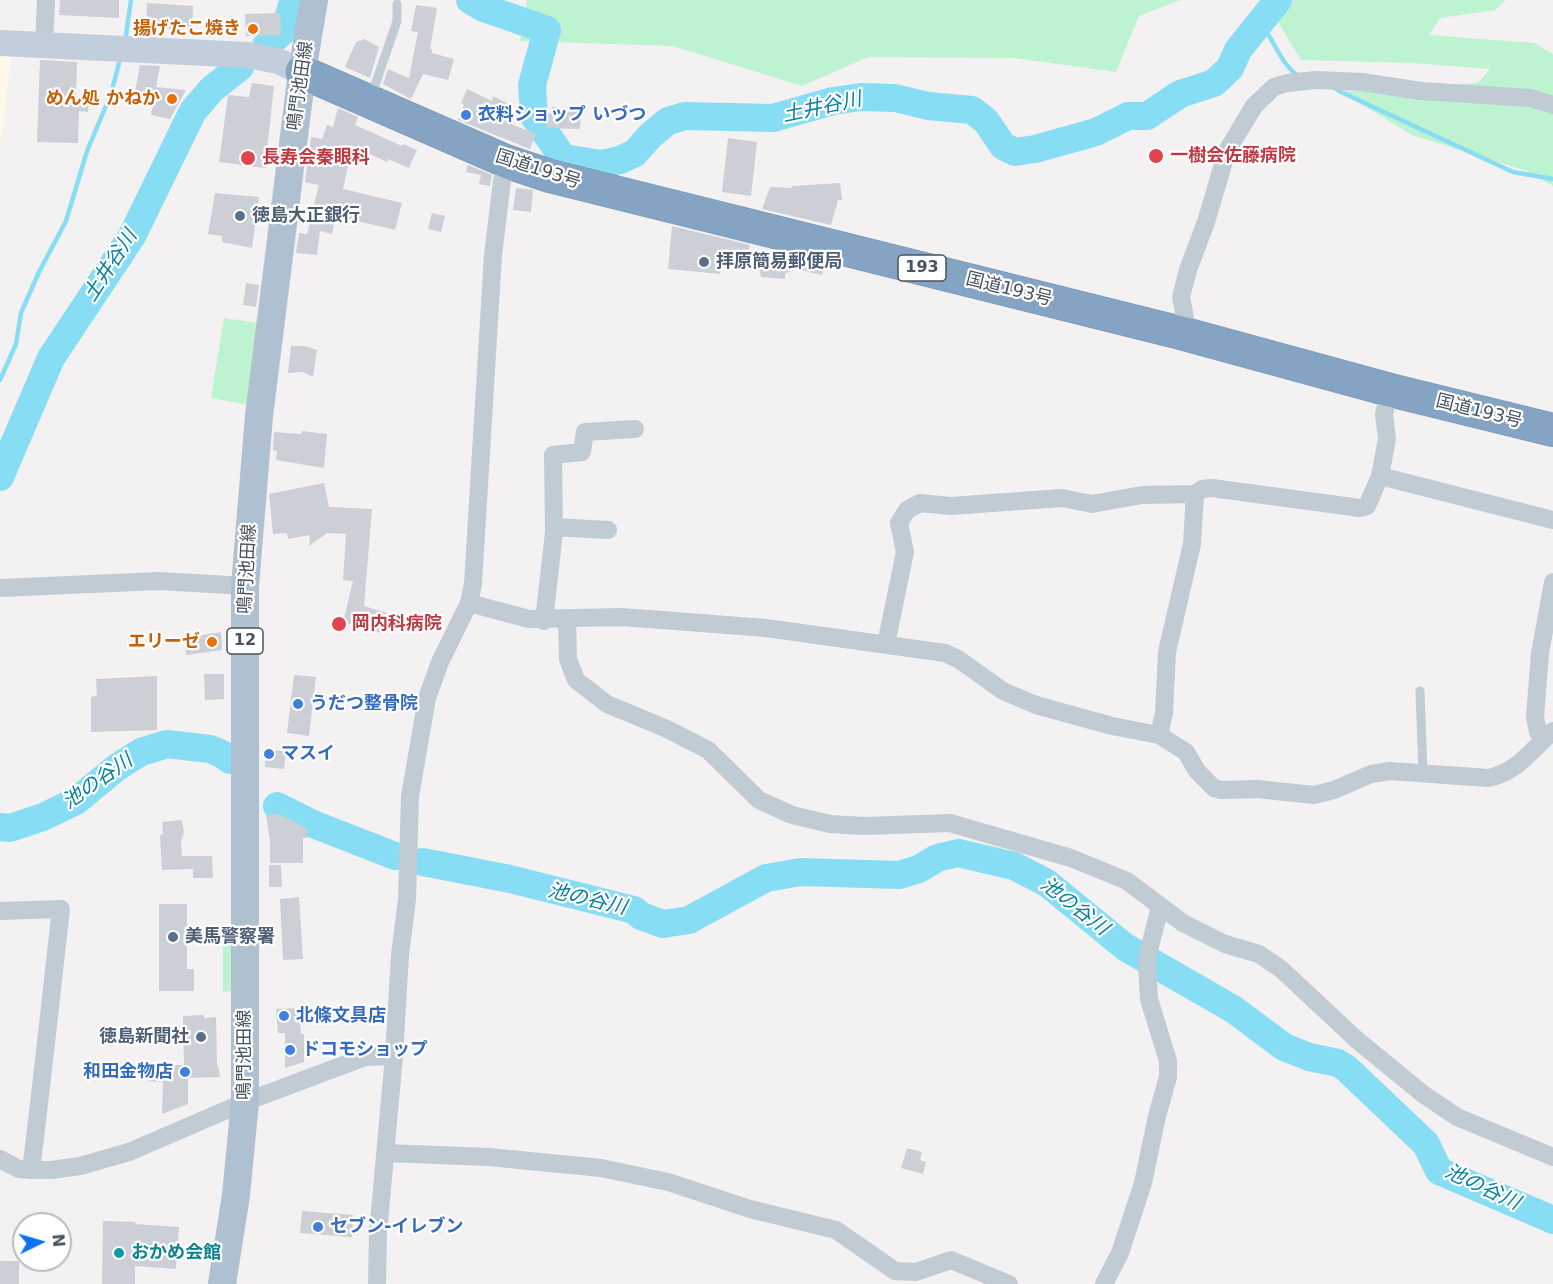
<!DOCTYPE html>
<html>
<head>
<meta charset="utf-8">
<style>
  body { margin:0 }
  #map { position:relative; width:1553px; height:1284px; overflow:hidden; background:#f3f1f1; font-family:"DejaVu Sans",sans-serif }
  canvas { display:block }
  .north { position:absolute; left:12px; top:1212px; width:60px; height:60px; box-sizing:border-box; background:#fff; border:2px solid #b5bbbf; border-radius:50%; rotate:85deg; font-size:16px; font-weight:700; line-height:24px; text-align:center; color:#475460 }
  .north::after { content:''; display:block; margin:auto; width:21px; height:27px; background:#0b72f3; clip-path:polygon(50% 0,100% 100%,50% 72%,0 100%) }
</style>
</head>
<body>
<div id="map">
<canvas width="1553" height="1284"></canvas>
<div class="north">N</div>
</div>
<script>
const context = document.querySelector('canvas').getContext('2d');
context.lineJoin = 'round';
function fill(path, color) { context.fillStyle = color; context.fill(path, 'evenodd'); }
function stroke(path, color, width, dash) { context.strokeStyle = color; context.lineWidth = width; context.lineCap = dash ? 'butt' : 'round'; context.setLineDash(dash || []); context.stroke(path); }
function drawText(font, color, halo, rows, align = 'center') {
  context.font = font + ' "DejaVu Sans","Noto Sans JP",sans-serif'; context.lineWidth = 4.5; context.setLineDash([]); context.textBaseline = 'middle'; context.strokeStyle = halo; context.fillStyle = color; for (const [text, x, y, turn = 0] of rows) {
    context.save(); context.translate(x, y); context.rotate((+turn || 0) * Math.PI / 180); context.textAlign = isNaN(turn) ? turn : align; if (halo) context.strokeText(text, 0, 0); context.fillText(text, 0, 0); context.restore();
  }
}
fill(new Path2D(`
  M 0,53 L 11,54 L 4,124 L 0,144 Z`), '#fef8ea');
fill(new Path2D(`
  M 527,0 L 1180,0 L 1139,16 L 1116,72 L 1014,58 L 868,57 L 802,86 L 673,46 L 520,41 Z
  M 1265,0 L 1506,0 L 1495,10 L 1440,18 L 1429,35 L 1534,43 L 1553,54 L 1553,186 L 1527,171 L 1412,135 L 1341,92 L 1478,83 L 1490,69 L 1412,63 L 1301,60 Z
  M 224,318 L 265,324 L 255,406 L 211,398 Z
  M 223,931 L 232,931 L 231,991 L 223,992 Z`), '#bdf3d1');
stroke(new Path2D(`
  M 1260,23 C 1276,42 1279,62 1299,77
  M 126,35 L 131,0
  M 1333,87 L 1341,92 L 1513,172 L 1553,179
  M 0,380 L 16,344 L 21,313 L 39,272 L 66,221 L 87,151 L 111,94 L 119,63`), '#87ddf3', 4.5);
stroke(new Path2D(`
  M 470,0 L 484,8 L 547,30 L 532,85 L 534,116 L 563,158 L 602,164 L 620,160 L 635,153 L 650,136 L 668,121 L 685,116 L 773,118 L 833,101 L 861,97 L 895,98 L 928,106 L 972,110 L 986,121 L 1003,146 L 1015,152 L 1035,149 L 1096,132 L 1128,116 L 1147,116 L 1180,94 L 1214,83 L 1230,68 L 1238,50 L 1278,0
  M 266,46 L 285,29 L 291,8 L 297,0
  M 0,477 L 51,358 L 132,236 L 193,111 L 212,89 L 240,67
  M 277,806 L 313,824 L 395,856
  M 0,827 L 10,828 L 43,817 L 76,801 L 116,768 L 141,752 L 167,744 L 210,749 L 222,754 L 230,760
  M 423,862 L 510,879 L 634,910 L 641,916 L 663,924 L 689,920 L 766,878 L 801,872 L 899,875 L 919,869 L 937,858 L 958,853 L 1014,866 L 1047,883 L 1125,947 L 1233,1009 L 1284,1047 L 1309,1057 L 1338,1063 L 1346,1068 L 1426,1144 L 1439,1171 L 1553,1220`), '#87ddf3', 28);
fill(new Path2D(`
  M 60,0 L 119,0 L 119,18 L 59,15 Z
  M 147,3 L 193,6 L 192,30 L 146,27 Z
  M 416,5 L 437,8 L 430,49 L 432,49 L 432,53 L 454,59 L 448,80 L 423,74 L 411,99 L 383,84 L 388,69 L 409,78 L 418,32 L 411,31 Z
  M 280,13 L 281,35 L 246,36 L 245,14 Z
  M 364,39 L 379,47 L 370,78 L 345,67 L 356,42 Z
  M 40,60 L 77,62 L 76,96 L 89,97 L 88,112 L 79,111 L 78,143 L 37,142 Z
  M 140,65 L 160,66 L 156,87 L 186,90 L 170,119 L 151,115 L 154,101 L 134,97 Z
  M 252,83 L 274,86 L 265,168 L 219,162 L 228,95 L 249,97 Z
  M 467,89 L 492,101 L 493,96 L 513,106 L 506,122 L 536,134 L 530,149 L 458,120 L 464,105 L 461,103 Z
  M 552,107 L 581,109 L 580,129 L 546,128 Z
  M 338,108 L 358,117 L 355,125 L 402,146 L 403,144 L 417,150 L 409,168 L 388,159 L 387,162 L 352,146 L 343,189 L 402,203 L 395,230 L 336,216 L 332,234 L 320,231 L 317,255 L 296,253 L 299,233 L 307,234 L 319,185 L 305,182 L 311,137 L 322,139 L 327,125 L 333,127 Z
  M 728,138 L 757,142 L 751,196 L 722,192 Z
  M 468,165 L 492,175 L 490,186 L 479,184 L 481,175 L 466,172 Z
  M 840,183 L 842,200 L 838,200 L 831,225 L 762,209 L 770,187 L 791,188 L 792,186 Z
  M 516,188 L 533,190 L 531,212 L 513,210 Z
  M 215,193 L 259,197 L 252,248 L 222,242 L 222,236 L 208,234 Z
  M 432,213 L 445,216 L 441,232 L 428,229 Z
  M 672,226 L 750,245 L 746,257 L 722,249 L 720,274 L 668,269 Z
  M 788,255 L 825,264 L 822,275 L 791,268 L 790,272 L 785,273 L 785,279 L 761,277 L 757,257 L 787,259 Z
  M 246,283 L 259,285 L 256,307 L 243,305 Z
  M 291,346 L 305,346 L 317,350 L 313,377 L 303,372 L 288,373 Z
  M 302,431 L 327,434 L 324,468 L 276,460 L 277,451 L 273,450 L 274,432 L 301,434 Z
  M 324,483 L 329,507 L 372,509 L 364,606 L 387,613 L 381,633 L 343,622 L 353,581 L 343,580 L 346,534 L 327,533 L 309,546 L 310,535 L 288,539 L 287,533 L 273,534 L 269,494 Z
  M 221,632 L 222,650 L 186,655 L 184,638 Z
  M 204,674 L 224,674 L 224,699 L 205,700 Z
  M 294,675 L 316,677 L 309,736 L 287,733 Z
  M 157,676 L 157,730 L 91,732 L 91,697 L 97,695 L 96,679 Z
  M 266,750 L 286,751 L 284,769 L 265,767 Z
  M 278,814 L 306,828 L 307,838 L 303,838 L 303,863 L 270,863 L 270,840 L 266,815 Z
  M 182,820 L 184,832 L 181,841 L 182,856 L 212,856 L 213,878 L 193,878 L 193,869 L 162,870 L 160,836 L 163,833 L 162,822 Z
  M 269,865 L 281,865 L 282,887 L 269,887 Z
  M 299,897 L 303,959 L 283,960 L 280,899 Z
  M 159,904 L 187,904 L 187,969 L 194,969 L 194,991 L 159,991 Z
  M 299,1008 L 301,1034 L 304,1034 L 304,1062 L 285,1068 L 285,1033 L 278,1033 L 276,1009 Z
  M 204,1015 L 204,1018 L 216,1017 L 217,1065 L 218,1065 L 220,1077 L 188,1078 L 188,1104 L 162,1114 L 163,1082 L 148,1081 L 148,1069 L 156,1069 L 157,1065 L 184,1065 L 183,1016 Z
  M 907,1148 L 922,1152 L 920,1160 L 926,1162 L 923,1174 L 901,1168 Z
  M 302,1211 L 353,1215 L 352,1237 L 300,1233 Z
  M 103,1221 L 136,1222 L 135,1224 L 179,1227 L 176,1269 L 135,1266 L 135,1284 L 102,1284 Z
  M 0,1261 L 19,1261 L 19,1284 L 0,1284 Z`), '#ccd0d6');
const highway = new Path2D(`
  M 302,72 L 508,162 L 550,176 L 1181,333 L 1390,390 L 1553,430`);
stroke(highway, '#708faf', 34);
stroke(new Path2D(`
  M 371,97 L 397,21 L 397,4
  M 1420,691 L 1423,774`), '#c1cbd3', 9);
stroke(new Path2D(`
  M 44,45 L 46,0
  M 1181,333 L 1185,318 L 1181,297 L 1188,270 L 1206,222 L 1227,151 L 1254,106 L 1274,87 L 1287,83 L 1316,80 L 1362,82 L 1421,91 L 1531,98 L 1553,105
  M 1390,390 L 1384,414 L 1387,439 L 1380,476 L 1553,520
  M 1195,494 L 1202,489 L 1212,488 L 1360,508 L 1367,506 L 1380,476
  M 554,527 L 608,530
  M 0,588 L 159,581 L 245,586
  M 469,603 L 529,619 L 621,617 L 662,620 L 766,628 L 945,653 L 958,659 L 1003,691 L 1036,705 L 1112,726 L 1159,735 L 1186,752 L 1197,771 L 1214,788 L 1221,790 L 1257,789 L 1314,795 L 1334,790 L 1371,774 L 1390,771 L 1488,778 C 1517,773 1532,749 1553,731
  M 567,618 L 568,659 L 576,680 L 607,704 L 667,729 L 708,750 L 759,800 L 792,815 L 830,824 L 864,826 L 950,823 L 1071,858 L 1127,881 L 1183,923 L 1225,944 L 1259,954 L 1281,969 L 1357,1040 L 1423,1094 L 1457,1117 L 1553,1157
  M 544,621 L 554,532 L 553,455 L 582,452 L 585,432 L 635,429
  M 886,644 L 905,552 L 899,523 L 907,510 L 920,503 L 950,506 L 1062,498 L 1092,504 L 1142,495 L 1195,494 L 1192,544 L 1167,652 L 1164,713 L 1159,735
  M 1543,740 L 1538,732 L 1535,717 L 1540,653 L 1553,582
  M 0,911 L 61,909 C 51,996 42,1083 31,1170 L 51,1170 L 80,1166 L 129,1152 L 245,1102 L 365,1057 L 394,1056
  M 385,1153 L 489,1157 L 601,1168 L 668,1182 L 750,1209 L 836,1230 L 895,1271 L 916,1272 L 951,1260 L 1009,1284
  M 0,1159 L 19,1169 L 31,1170
  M 377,1284 L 378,1233 L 394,1056 L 400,955 L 407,899 L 410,796 L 427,698 L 440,662 L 469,603 L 473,584 L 493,255 L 502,181 L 508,162
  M 1104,1284 L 1120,1253 L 1143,1183 L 1157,1116 L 1168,1077 L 1168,1061 L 1149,999 L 1147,966 L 1148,954 L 1160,907`), '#c1cbd3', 18);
stroke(new Path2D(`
  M 0,43 L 248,55 L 278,61 L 302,72`), '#c2cedb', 26);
stroke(new Path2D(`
  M 222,1284 L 236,1195 L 245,1102 L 245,586 L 259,416 L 302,72 L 314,0`), '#afc0d1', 28);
stroke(highway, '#85a4c3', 33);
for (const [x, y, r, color] of [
  [253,29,6,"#e8710a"],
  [172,99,6,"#e8710a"],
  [466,115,6,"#3f7fe0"],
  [1156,156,8,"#e0444e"],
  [248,158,8,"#e0444e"],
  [240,216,6,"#5c6f8a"],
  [704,262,6,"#5c6f8a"],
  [339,624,8,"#e0444e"],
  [212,642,6,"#e8710a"],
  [298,704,6,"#3f7fe0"],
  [269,754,6,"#3f7fe0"],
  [173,937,6,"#5c6f8a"],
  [284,1016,6,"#3f7fe0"],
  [201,1037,6,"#5c6f8a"],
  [290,1050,6,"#3f7fe0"],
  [185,1072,6,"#3f7fe0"],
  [318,1227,6,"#3f7fe0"],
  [119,1253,6,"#0f9aa8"]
]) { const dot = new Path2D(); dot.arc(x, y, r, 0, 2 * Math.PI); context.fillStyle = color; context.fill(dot); stroke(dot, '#fff', 2); }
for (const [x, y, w] of [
  [922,268,48],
  [245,641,36]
]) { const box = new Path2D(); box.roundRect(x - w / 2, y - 13, w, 26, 4.5); context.fillStyle = '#fff'; context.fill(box); stroke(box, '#475460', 1.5); }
drawText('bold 16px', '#475460', null, [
  ["193",922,268],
  ["12",245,641]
]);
drawText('bold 18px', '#c56008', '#fff', [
  ["揚げたこ焼き",241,29],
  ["めん処 かねか",160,99],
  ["エリーゼ",200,642]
], 'right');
drawText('18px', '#475460', '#fff', [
  ["鳴門池田線",301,86,-82],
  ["国道193号",538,170,18],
  ["国道193号",1009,290,14],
  ["国道193号",1479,412,14],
  ["鳴門池田線",248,569,-87],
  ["鳴門池田線",245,1055,-90]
]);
drawText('bold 18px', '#366cbe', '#fff', [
  ["衣料ショップ いづつ",478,115],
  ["うだつ整骨院",310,704],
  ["マスイ",281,754],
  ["北條文具店",296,1016],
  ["ドコモショップ",302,1050],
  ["和田金物店",173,1072,"right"],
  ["セブン-イレブン",330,1227]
], 'left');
drawText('bold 18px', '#be3a42', '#fff', [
  ["一樹会佐藤病院",1170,156],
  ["長寿会秦眼科",262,158],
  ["岡内科病院",352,624]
], 'left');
drawText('bold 18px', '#4e5e75', '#fff', [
  ["徳島大正銀行",252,216],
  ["拝原簡易郵便局",716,262],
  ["美馬警察署",185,937],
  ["徳島新聞社",189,1037,"right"]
], 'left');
drawText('bold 18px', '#0d838f', '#fff', [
  ["おかめ会館",131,1253]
], 'left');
drawText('italic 20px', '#0380a0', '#fff', [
  ["土井谷川",822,108,-12],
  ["土井谷川",111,266,-57],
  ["池の谷川",98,782,-35],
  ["池の谷川",587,900,13],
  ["池の谷川",1074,907,38],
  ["池の谷川",1482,1188,25]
]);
</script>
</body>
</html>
